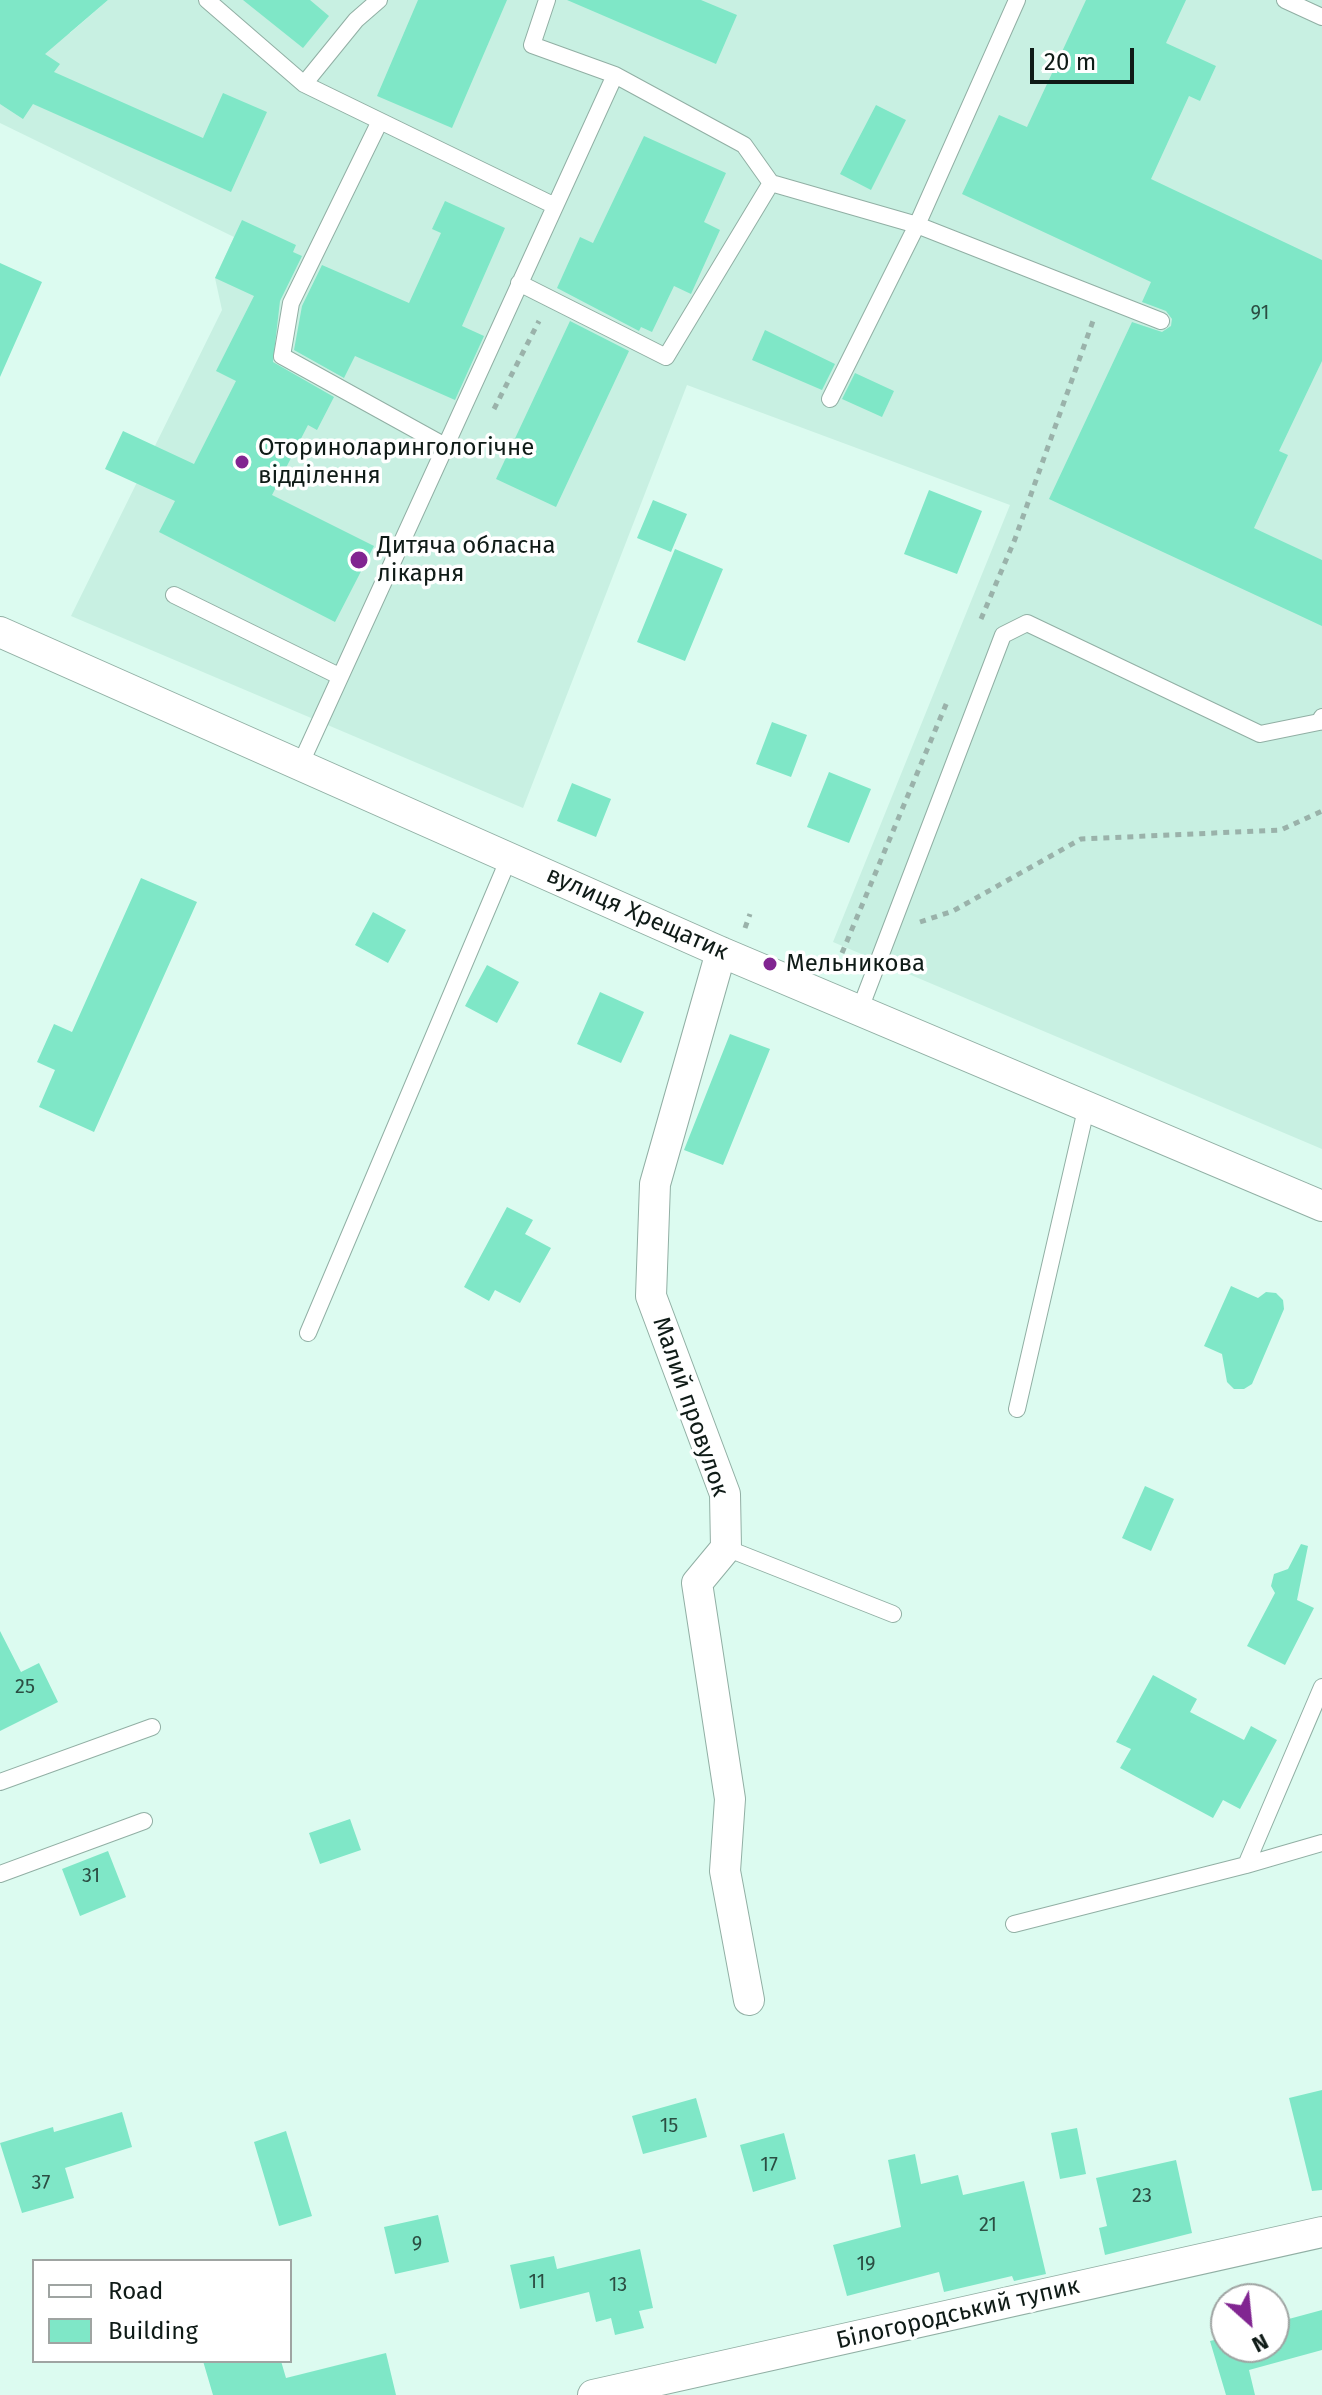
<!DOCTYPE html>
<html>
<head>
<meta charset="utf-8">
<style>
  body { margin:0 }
  #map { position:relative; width:1322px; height:2395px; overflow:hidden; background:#dcfbf0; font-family:"Fira Sans",sans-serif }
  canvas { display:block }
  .legend { position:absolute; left:32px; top:2259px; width:260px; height:104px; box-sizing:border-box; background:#fff; border:2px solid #9fa4a2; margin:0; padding:10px 14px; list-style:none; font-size:24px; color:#0f1b17 }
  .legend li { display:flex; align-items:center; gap:16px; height:40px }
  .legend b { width:40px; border:2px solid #9fa4a2 }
  .north { position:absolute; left:1210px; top:2283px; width:80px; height:80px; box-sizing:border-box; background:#fff; border:2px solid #9fa4a2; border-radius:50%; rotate:153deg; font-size:22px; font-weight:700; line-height:32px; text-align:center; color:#0f1b17 }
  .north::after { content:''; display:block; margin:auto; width:28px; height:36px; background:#812591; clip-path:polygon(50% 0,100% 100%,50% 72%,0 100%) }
  .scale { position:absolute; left:1030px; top:48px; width:104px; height:36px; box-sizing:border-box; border:4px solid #0f1b17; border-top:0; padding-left:10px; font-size:24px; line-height:28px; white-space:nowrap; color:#0f1b17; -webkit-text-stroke:6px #fff; paint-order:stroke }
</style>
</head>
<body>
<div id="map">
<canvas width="1322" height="2395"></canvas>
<ul class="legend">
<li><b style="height:10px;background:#fff"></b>Road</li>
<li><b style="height:22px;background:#7fe7c7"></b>Building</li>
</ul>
<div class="north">N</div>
<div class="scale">20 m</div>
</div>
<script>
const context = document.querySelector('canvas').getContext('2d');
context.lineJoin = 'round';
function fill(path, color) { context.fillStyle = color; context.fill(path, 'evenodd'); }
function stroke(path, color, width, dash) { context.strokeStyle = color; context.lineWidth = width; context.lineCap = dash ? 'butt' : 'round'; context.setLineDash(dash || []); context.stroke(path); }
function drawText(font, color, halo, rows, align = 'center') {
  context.font = font + ' "Fira Sans",sans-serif'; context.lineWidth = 7; context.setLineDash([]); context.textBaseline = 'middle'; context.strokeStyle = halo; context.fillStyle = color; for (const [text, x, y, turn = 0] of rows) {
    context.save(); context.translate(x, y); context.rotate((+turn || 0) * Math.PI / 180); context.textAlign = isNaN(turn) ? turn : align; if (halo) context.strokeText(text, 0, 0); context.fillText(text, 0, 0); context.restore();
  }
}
fill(new Path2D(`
  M 108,0 L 1322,0 L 1322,1149 L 833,942 L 1010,505 L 687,385 L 523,808 L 71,616 L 222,310 L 215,278 L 234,237 L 0,123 L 0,47 L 47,6 L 70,33 Z`), '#c8f0e2');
fill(new Path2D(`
  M 0,0 L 108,0 L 45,54 L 60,64 L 54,72 L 203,138 L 223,93 L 267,112 L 231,192 L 33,104 L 23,119 L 0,104 Z
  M 243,0 L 310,0 L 329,16 L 303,48 Z
  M 418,0 L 507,0 L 452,128 L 377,96 Z
  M 567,0 L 701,0 L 737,15 L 716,64 Z
  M 1086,0 L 1186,0 L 1166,43 L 1216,66 L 1200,101 L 1189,96 L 1151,179 L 1322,260 L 1322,361 L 1279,451 L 1288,455 L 1254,528 L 1322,560 L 1322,626 L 1049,499 L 1132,322 L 1162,332 L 1171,326 L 1172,319 L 1166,311 L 1142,302 L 1151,282 L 962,194 L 999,115 L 1027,127 Z
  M 876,105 L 906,120 L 871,190 L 840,174 Z
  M 644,136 L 726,173 L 704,222 L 720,230 L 691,294 L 674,286 L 652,332 L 641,327 L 639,331 L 557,288 L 580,237 L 593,243 Z
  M 445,201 L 505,228 L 462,326 L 484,336 L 455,400 L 355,356 L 344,378 L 294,350 L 302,306 L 322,265 L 409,303 L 441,233 L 432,229 Z
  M 242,220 L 296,245 L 293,252 L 302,256 L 280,301 L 273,362 L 334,397 L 317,430 L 308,425 L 272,495 L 374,546 L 335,622 L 159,532 L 175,501 L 105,469 L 123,431 L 194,464 L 236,381 L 216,371 L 254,296 L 215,278 Z
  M 0,263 L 42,282 L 0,377 Z
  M 570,321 L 629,351 L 556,507 L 496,479 Z
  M 765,330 L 835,364 L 822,390 L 752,360 Z
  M 855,373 L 894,391 L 882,417 L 842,399 Z
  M 929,490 L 982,511 L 957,574 L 904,554 Z
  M 653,500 L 687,514 L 671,552 L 637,538 Z
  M 675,549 L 723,569 L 685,661 L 637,642 Z
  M 772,722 L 807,735 L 791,777 L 756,764 Z
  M 829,772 L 871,789 L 849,843 L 807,827 Z
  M 572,783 L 611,799 L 596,837 L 557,821 Z
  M 141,878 L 197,902 L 94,1132 L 39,1107 L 55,1070 L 37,1062 L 54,1024 L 72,1032 Z
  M 373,912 L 406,930 L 388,963 L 355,945 Z
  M 487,965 L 519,982 L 497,1023 L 465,1006 Z
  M 600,992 L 644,1012 L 621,1063 L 577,1044 Z
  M 730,1034 L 770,1049 L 723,1165 L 684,1150 Z
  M 507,1207 L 533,1220 L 525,1234 L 551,1248 L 520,1303 L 495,1290 L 489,1301 L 464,1287 Z
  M 1231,1286 L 1258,1298 L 1266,1292 L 1276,1293 L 1283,1300 L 1284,1309 L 1252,1384 L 1244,1389 L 1234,1389 L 1227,1382 L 1222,1354 L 1204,1346 Z
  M 1145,1486 L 1174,1499 L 1151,1551 L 1122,1538 Z
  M 1301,1544 L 1308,1546 L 1297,1600 L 1314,1608 L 1285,1665 L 1247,1646 L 1275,1593 L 1271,1586 L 1274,1574 L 1288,1569 Z
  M 0,1631 L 21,1672 L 39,1663 L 58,1702 L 0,1731 Z
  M 1153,1675 L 1197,1699 L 1190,1712 L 1244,1740 L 1251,1726 L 1277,1740 L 1240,1809 L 1223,1800 L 1213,1818 L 1120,1768 L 1131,1749 L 1116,1742 Z
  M 350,1819 L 361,1850 L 320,1864 L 309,1833 Z
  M 108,1851 L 126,1897 L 80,1916 L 62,1869 Z
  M 1322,2090 L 1322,2190 L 1312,2191 L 1289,2098 Z
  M 696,2098 L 707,2137 L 643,2154 L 632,2116 Z
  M 122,2112 L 132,2147 L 65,2168 L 74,2198 L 22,2213 L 0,2143 L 53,2127 L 54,2132 Z
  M 1077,2128 L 1086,2174 L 1060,2179 L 1051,2133 Z
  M 286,2131 L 312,2216 L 279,2226 L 254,2142 Z
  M 784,2133 L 796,2179 L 753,2192 L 740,2145 Z
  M 915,2154 L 921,2184 L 958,2175 L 963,2195 L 1024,2181 L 1046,2274 L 1014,2281 L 1012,2276 L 944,2292 L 939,2272 L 847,2296 L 833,2245 L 901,2227 L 888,2160 Z
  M 1176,2160 L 1192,2233 L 1105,2255 L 1099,2228 L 1107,2226 L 1096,2178 Z
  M 438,2215 L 449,2262 L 395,2274 L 384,2227 Z
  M 640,2249 L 653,2308 L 639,2311 L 644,2328 L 615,2335 L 611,2318 L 596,2322 L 589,2292 L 520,2309 L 510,2265 L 554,2256 L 557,2269 Z
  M 1322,2310 L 1322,2350 L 1249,2370 L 1255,2395 L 1226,2395 L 1210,2341 L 1226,2337 L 1226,2347 L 1274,2347 L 1274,2323 Z
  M 386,2353 L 396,2395 L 213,2395 L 203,2361 L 281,2361 L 286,2378 Z`), '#7fe7c7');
const lane = new Path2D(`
  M 207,0 L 304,84 L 555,206
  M 547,0 L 532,45 L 615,75 L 744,145 L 771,183 L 917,225 L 1161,321
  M 1285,0 L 1322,17
  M 304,84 L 356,20 L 379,0
  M 380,121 L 291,303 L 282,356 L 445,446
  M 519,283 L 666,357 L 771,183
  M 830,399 L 917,225 L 1017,0
  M 174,595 L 339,676
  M 300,765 L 615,75
  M 860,1009 L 1003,635 L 1027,623 L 1260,734 L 1319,722 L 1322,717
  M 308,1333 L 509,858
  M 1017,1409 L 1087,1105
  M 726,1548 L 893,1614
  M 0,1782 L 152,1727
  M 1246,1865 L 1322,1843
  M 0,1874 L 144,1821
  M 1014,1924 L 1246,1865 L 1322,1687`);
const street = new Path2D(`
  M 0,632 L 721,952 L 1322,1206
  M 721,952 L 655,1184 L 651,1296 L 725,1494 L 726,1548 L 697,1583 L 730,1799 L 725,1871 L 749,2000
  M 593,2395 L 1322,2232`);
stroke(lane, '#91afa4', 18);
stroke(street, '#91afa4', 32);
stroke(new Path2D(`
  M 494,409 L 539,321
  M 981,619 L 1015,539 L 1093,321
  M 920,922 L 953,911 L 1081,839 L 1281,830 L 1322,811
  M 745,928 L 750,914
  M 842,953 L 947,702`), '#9ab2aa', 5, [6, 6]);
stroke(lane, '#fff', 16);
stroke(street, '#fff', 30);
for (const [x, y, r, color] of [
  [242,462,8,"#812591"],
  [359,560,10,"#812591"],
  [770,964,8,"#812591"]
]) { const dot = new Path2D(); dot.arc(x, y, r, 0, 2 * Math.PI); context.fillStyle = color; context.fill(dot); stroke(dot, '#fff', 3); }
drawText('20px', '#2b4e43', null, [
  ["91",1260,313],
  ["25",25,1687],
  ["31",91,1876],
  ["15",669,2126],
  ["17",769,2165],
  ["37",41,2183],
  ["23",1142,2196],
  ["21",988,2225],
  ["9",417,2244],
  ["19",866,2264],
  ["11",537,2282],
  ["13",618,2285]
]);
drawText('24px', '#0f1b17', '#fff', [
  ["Оториноларингологічне",258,448],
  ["відділення",258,476],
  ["Дитяча обласна",377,546],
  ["лікарня",377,574],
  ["Мельникова",786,964]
], 'left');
drawText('24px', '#0f1b17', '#fff', [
  ["вулиця Хрещатик",637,914,24],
  ["Малий провулок",690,1407,71],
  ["Білогородський тупик",958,2314,-13]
]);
</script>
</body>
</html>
